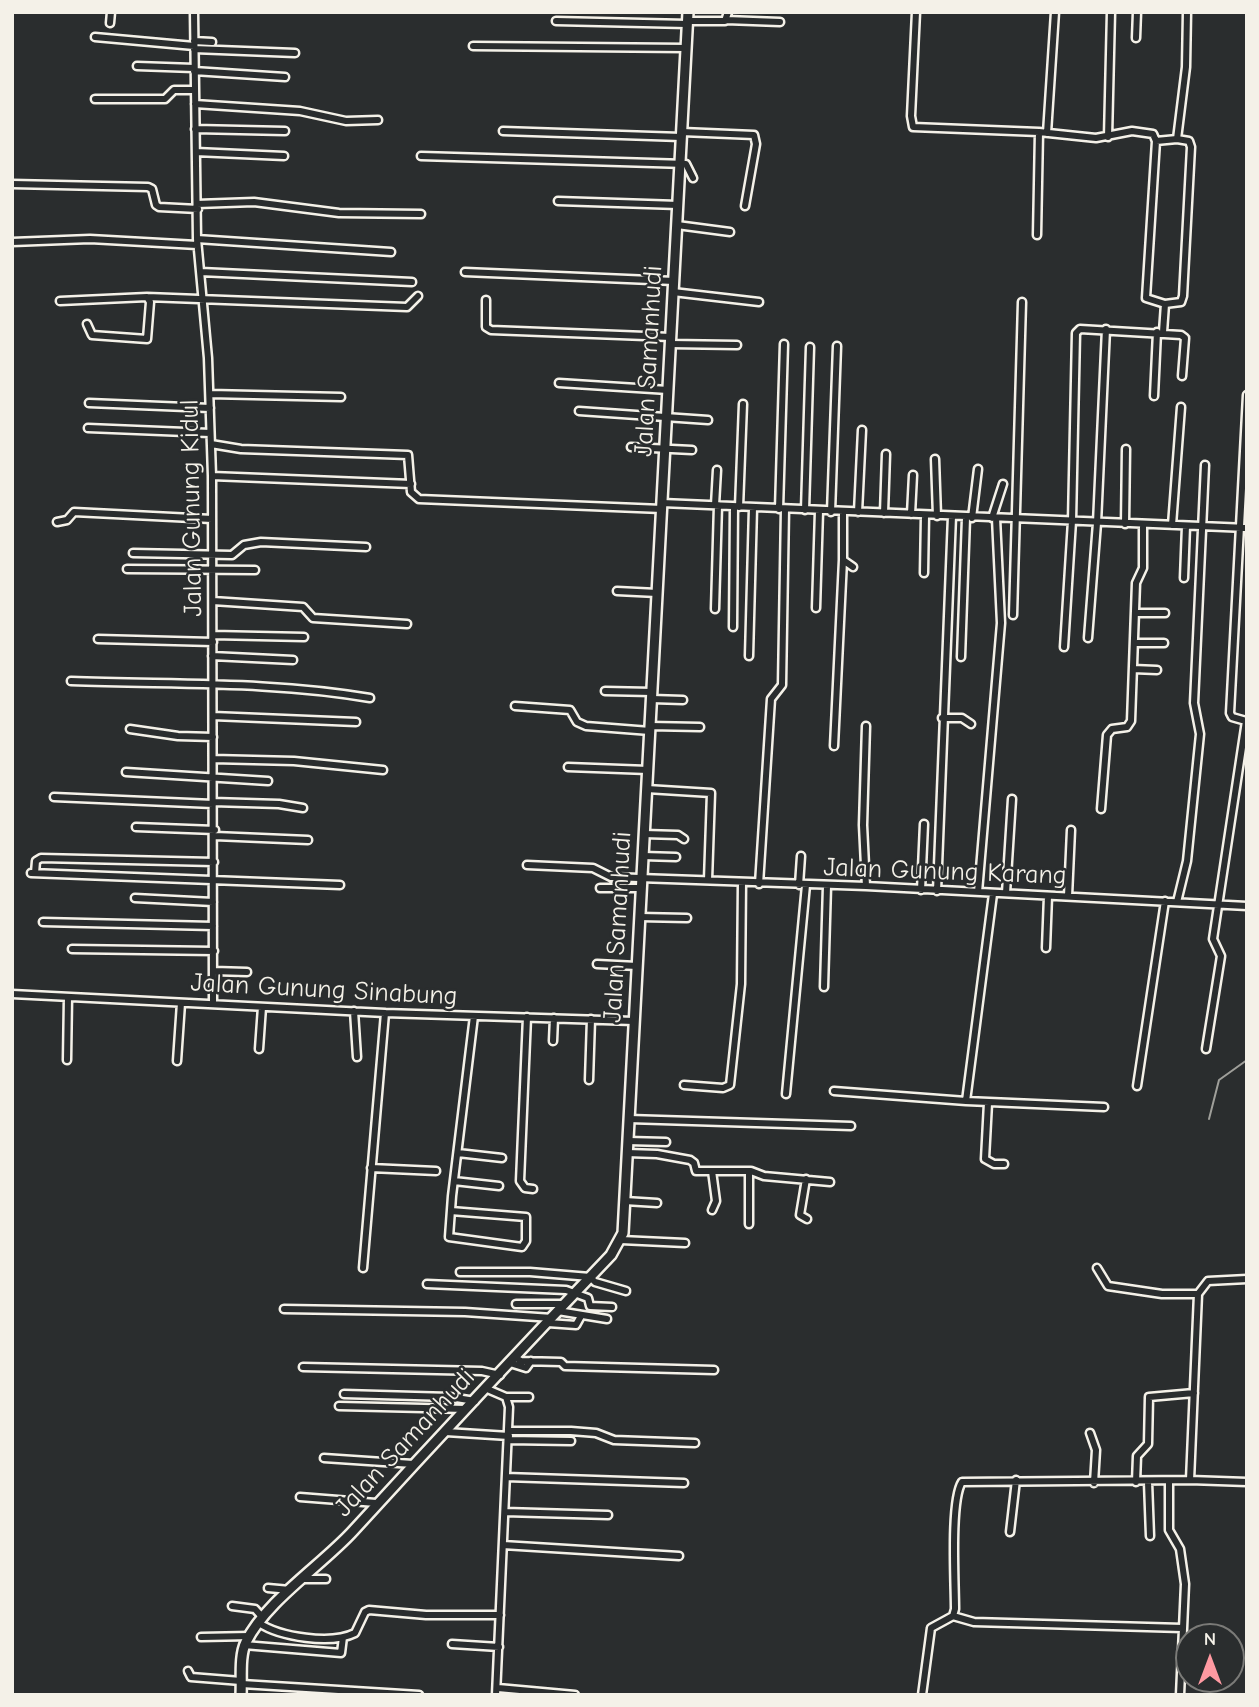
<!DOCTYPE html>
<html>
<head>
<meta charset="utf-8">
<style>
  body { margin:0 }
  #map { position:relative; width:1259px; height:1707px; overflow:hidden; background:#2a2d2e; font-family:"Comic Neue",sans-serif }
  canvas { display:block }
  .frame { position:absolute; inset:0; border:14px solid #f4f1e8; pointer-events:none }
  .north { position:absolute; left:1175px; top:1623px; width:70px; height:70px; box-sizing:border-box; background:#2a2d2e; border:2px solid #7b7b78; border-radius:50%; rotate:0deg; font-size:19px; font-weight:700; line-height:28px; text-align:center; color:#f4f1e8 }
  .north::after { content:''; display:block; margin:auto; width:24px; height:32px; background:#ff9aa2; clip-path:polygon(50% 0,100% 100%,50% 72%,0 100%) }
</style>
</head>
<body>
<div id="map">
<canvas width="1259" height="1707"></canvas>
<div class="frame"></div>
<div class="north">N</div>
</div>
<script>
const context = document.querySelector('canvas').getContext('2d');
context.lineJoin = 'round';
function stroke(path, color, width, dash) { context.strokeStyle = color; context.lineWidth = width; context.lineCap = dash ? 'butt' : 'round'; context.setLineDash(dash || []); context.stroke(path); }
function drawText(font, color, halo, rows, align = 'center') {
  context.font = font + ' "Comic Neue",sans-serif'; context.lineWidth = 5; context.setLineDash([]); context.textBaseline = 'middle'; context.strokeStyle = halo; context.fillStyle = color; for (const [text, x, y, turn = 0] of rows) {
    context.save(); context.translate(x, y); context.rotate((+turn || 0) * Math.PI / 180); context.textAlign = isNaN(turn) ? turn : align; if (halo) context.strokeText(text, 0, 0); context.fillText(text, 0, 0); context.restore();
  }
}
stroke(new Path2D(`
  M 1209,1119 L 1219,1080 L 1247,1060`), '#9f9f9a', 2);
const street = new Path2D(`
  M 194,12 L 197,239 L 208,358 L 212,476 L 213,1004
  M 916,12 L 911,116 L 913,127 L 1039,132 L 1096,138 L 1132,131 L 1153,134 L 1156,141
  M 726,20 L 780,22
  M 556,21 L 687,24
  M 688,21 L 725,21 L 728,12
  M 110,23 L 111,12
  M 95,37 L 194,46
  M 1136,38 L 1137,12
  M 194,41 L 212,42
  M 473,46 L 686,48
  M 194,49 L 295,53
  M 137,66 L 194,68
  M 194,71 L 285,77
  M 95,99 L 165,99 L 174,90 L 195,90
  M 195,104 L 300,111 L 346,121 L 378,120
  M 195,129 L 285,131
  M 503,131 L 681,137
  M 682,132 L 754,135 L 756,144 L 745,206
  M 1047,133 L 1055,12
  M 1108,137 L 1111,12
  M 1177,139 L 1189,141 L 1191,147 L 1183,296 L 1181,302 L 1165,304 L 1146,298 L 1156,141 L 1177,139 L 1186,67 L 1187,12
  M 196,152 L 284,156
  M 421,156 L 686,164 L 693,178
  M 12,184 L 148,187 L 152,189 L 156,205 L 159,207 L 198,209
  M 558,201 L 678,205
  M 197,204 L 254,202 L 339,213 L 421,214
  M 677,225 L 730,232
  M 1037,235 L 1039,132
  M 197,239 L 391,252
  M 12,242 L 90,239 L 197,245
  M 201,272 L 412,282
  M 465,272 L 674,281
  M 673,292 L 759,302
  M 486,300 L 486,327 L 491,330 L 671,337
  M 60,301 L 147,297
  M 87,324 L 92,335 L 147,339 L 150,302 L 147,297 L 407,307 L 418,296
  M 1163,332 L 1165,304
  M 670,344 L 737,345
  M 559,383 L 668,390
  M 210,394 L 341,397
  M 1154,396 L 1157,332
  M 89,403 L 210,408
  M 579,411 L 708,420
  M 88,428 L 210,433
  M 211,444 L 241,449 L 408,455 L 411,492 L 419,499 L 662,509
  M 631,447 L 692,450
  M 935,459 L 937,516
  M 212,476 L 411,484
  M 662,503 L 1247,528
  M 715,505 L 717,470
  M 739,507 L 743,404
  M 779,509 L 784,344
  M 805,510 L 810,347
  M 831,512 L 837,346
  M 843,512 L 843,560 L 853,567
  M 858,512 L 862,430
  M 884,513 L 886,454
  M 911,514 L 913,475
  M 972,518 L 978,469
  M 992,518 L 1003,484
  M 57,522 L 67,520 L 74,512 L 212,519
  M 1125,524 L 1126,449
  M 1172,525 L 1181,407
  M 133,553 L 232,555 L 244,545 L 261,542 L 366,547
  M 127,569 L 255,570
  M 924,573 L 925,516
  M 1184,578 L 1186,526
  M 617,591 L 657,593
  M 213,601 L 303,607 L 313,618 L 407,624
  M 816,608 L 819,511
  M 715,609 L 718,505
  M 1135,613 L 1165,613
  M 1013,615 L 1022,302
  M 733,627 L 734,507
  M 213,635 L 304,637
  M 1088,638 L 1097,523 L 1106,329
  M 98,639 L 213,642
  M 1134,643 L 1164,643
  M 1064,647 L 1072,521 L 1076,333 L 1080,329 L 1181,335 L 1185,338 L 1182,376
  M 212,656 L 293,660
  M 749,656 L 753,508
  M 961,657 L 966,518
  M 1133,669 L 1157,670
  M 71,681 C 170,685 272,681 370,698
  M 605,691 L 652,692
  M 652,699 L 683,700
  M 515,706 L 570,710 L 577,722 L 586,726 L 650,731
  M 213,716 L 356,722
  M 942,718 L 962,718 L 971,724
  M 650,726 L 700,727
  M 866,726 L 863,825 L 866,886
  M 130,729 L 178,736 L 213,737
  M 834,746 L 843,560
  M 213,759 L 294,761 L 383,770
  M 568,767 L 648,770
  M 126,772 L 268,781
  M 647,789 L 711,793 L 708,880
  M 54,797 L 213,804
  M 213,802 L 279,804 L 303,808
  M 1101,809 L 1107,735 L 1112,729 L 1127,727 L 1131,721 L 1136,583 L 1143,568 L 1143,524
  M 136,827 L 215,830
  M 644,834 L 678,835 L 684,839
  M 215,836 L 308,840
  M 643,856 L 676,857
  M 527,865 L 593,868 L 611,877 L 866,886 L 1247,906
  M 31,873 L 340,885
  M 35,873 L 36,861 L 41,858 L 214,862
  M 759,884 L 771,699 L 782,685 L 785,509
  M 799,885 L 801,856
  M 600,888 L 642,888
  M 921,890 L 924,824
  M 937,891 L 952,516
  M 978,892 L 1001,623 L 996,518
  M 1006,893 L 1012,799
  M 993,894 L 966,1101 L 1104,1107
  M 1068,896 L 1071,830
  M 135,898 L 213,902
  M 1177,902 L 1187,861 L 1200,734 L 1194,703 L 1205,465
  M 640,917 L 687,918
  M 43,922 L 213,926
  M 1046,948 L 1048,896
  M 72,949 L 214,951
  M 597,964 L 637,966
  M 214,971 L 247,972
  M 824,987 L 827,886
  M 12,994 L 385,1013 L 634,1021
  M 354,1011 L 357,1057
  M 527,1017 L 520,1181 L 525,1188 L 533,1189
  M 553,1041 L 554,1018
  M 259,1049 L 262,1007
  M 1206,1049 L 1221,956 L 1213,939 L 1246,721 L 1232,717 L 1230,713 L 1247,395
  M 67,1060 L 68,997
  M 177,1061 L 181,1003
  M 589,1080 L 591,1019
  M 684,1085 L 723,1088 L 730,1085 L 741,984 L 742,882
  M 1137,1086 L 1165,901
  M 834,1091 L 966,1101
  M 786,1094 L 806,885
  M 988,1103 L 985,1159 L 994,1164 L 1004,1164
  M 629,1119 L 851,1126
  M 628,1141 L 666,1142
  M 458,1153 L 502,1158
  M 627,1153 L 657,1154 L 690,1160 L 694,1163 L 696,1171 L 751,1171 L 764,1176 L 830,1182
  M 371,1168 L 436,1171
  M 749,1171 L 749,1224
  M 806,1179 L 800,1215 L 807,1219
  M 454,1181 L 499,1186
  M 625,1201 L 657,1203
  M 712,1210 L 716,1201 L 712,1171
  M 451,1211 L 526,1217 L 526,1241 L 522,1247 L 449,1237 C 450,1224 451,1210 452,1196 L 474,1016
  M 621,1240 L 685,1243
  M 363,1268 L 385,1013
  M 1097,1268 L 1108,1286 L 1162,1294 L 1198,1294
  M 460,1272 L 530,1272 L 590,1277 L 595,1282 L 626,1291
  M 427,1284 L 566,1290 L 588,1298 L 590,1306 L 612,1307
  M 516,1304 L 563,1304
  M 284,1309 L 465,1312 L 552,1318
  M 558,1311 L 607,1319
  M 548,1323 L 576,1325 L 581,1316
  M 516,1358 L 521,1361 L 561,1362 L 565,1366 L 714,1370
  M 510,1363 L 526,1368 L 531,1361
  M 303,1367 L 482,1371 L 500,1375
  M 485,1388 L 506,1397 L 509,1407 L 496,1695
  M 344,1394 L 450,1397 L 475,1401
  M 506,1397 L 529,1397
  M 339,1406 L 466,1409
  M 509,1431 L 571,1431 L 596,1433 L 614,1440 L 695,1443
  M 446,1432 L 509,1436
  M 1090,1433 L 1096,1450 L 1094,1483
  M 508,1440 L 571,1441
  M 324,1458 L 413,1464
  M 506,1477 L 684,1483
  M 1190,1480 L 1247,1482
  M 1169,1481 L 1169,1530 L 1180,1549 L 1185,1584 L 1180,1695
  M 1136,1482 L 1137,1456 L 1148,1444 L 1149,1397 L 1194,1393
  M 1148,1482 L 1150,1536
  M 300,1497 L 376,1503
  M 505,1512 L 608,1515
  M 1010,1532 L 1016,1480
  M 503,1545 L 679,1556
  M 302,1579 L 326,1579
  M 268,1588 L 290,1590
  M 232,1606 L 255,1609 L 263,1618
  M 953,1616 L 974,1622 L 1182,1628
  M 259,1623 C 280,1637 331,1645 355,1633 L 365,1612 L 369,1610 L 426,1615 L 500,1615
  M 201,1637 L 250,1636
  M 452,1644 L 499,1647
  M 244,1645 L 341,1653 L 343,1637
  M 188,1671 L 191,1677 L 241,1681
  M 242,1684 L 419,1695
  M 498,1688 L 575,1695
  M 922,1695 L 931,1628 L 953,1616 L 955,1609 C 955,1583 950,1501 962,1482 L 1190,1480 L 1198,1294 L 1208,1281 L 1247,1279`);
const secondary = new Path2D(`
  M 241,1695 C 242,1679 239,1656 246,1642 C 266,1601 322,1565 353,1531 C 438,1438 524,1346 611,1255 L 623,1233 L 688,12`);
stroke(street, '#f4f1e8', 11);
stroke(secondary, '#f4f1e8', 14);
stroke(street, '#2a2d2e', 6);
stroke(secondary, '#2a2d2e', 9);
drawText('26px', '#f4f1e8', '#2a2d2e', [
  ["Jalan Samanhudi",649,361,-87],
  ["Jalan Gunung Kidul",192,508,-91],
  ["Jalan Gunung Karang",945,872,2],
  ["Jalan Samanhudi",618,927,-87],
  ["Jalan Gunung Sinabung",324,990,3],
  ["Jalan Samanhudi",405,1443,-47]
]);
</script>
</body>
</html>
